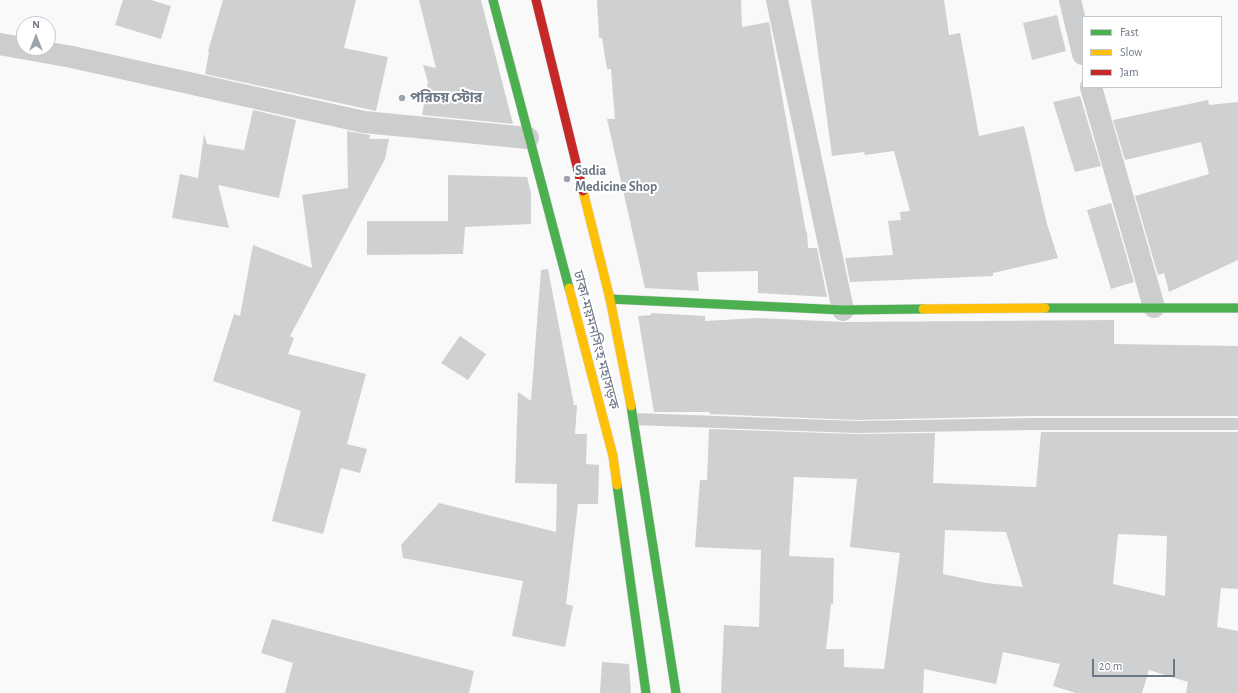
<!DOCTYPE html>
<html>
<head>
<meta charset="utf-8">
<style>
  body { margin:0 }
  #map { position:relative; width:1238px; height:693px; overflow:hidden; background:#f9f9f9; font-family:"Alegreya Sans",sans-serif }
  canvas { display:block }
  .legend { position:absolute; left:1082px; top:16px; width:140px; height:72px; box-sizing:border-box; background:#fff; border:1px solid #c4c9ce; margin:0; padding:5px 7px; list-style:none; font-size:12px; color:#6c7785 }
  .legend li { display:flex; align-items:center; gap:8px; height:20px }
  .legend b { width:20px; border:1px solid #c4c9ce }
  .north { position:absolute; left:16px; top:16px; width:40px; height:40px; box-sizing:border-box; background:#fff; border:1px solid #c4c9ce; border-radius:50%; rotate:0deg; font-size:11px; font-weight:700; line-height:16px; text-align:center; color:#6c7785 }
  .north::after { content:''; display:block; margin:auto; width:14px; height:18px; background:#9da4ae; clip-path:polygon(50% 0,100% 100%,50% 72%,0 100%) }
  .scale { position:absolute; left:1092px; top:659px; width:83px; height:18px; box-sizing:border-box; border:2px solid #6c7785; border-top:0; padding-left:5px; font-size:12px; line-height:14px; white-space:nowrap; color:#6c7785; -webkit-text-stroke:3px #fff; paint-order:stroke }
</style>
</head>
<body>
<div id="map">
<canvas width="1238" height="693"></canvas>
<ul class="legend">
<li><b style="height:5px;background:#4caf50"></b>Fast</li>
<li><b style="height:5px;background:#ffc107"></b>Slow</li>
<li><b style="height:5px;background:#c62828"></b>Jam</li>
</ul>
<div class="north">N</div>
<div class="scale">20 m</div>
</div>
<script>
const context = document.querySelector('canvas').getContext('2d');
context.lineJoin = 'round';
function fill(path, color) { context.fillStyle = color; context.fill(path, 'evenodd'); }
function stroke(path, color, width, dash) { context.strokeStyle = color; context.lineWidth = width; context.lineCap = dash ? 'butt' : 'round'; context.setLineDash(dash || []); context.stroke(path); }
function drawText(font, color, halo, rows, align = 'center') {
  context.font = font + ' "Alegreya Sans","Noto Sans Bengali",sans-serif'; context.lineWidth = 4; context.setLineDash([]); context.textBaseline = 'middle'; context.strokeStyle = halo; context.fillStyle = color; for (const [text, x, y, turn = 0] of rows) {
    context.save(); context.translate(x, y); context.rotate((+turn || 0) * Math.PI / 180); context.textAlign = isNaN(turn) ? turn : align; if (halo) context.strokeText(text, 0, 0); context.fillText(text, 0, 0); context.restore();
  }
}
fill(new Path2D(`
  M 123,0 L 151,0 L 171,6 L 161,39 L 115,25 Z
  M 223,0 L 356,0 L 344,48 L 388,57 L 376,111 L 205,74 L 209,52 L 208,51 Z
  M 419,0 L 481,0 L 513,124 L 422,115 L 428,82 L 423,65 L 436,68 Z
  M 597,0 L 741,0 L 742,27 L 769,22 L 806,232 L 807,231 L 808,248 L 817,248 L 827,297 L 758,293 L 758,271 L 697,272 L 699,291 L 645,288 L 607,119 L 615,119 L 611,69 L 607,69 L 602,38 L 599,38 Z
  M 811,0 L 944,0 L 949,35 L 960,33 L 979,136 L 1024,126 L 1047,224 L 1058,258 L 993,273 L 993,276 L 850,282 L 845,258 L 893,255 L 888,221 L 901,220 L 900,212 L 910,211 L 894,151 L 865,155 L 864,152 L 832,156 Z
  M 1057,15 L 1066,51 L 1032,60 L 1023,23 Z
  M 1080,96 L 1101,166 L 1075,172 L 1053,102 Z
  M 1208,100 L 1209,105 L 1238,102 L 1238,260 L 1169,292 L 1164,273 L 1158,275 L 1135,196 L 1209,174 L 1201,142 L 1125,160 L 1113,120 Z
  M 253,110 L 296,120 L 279,198 L 218,185 L 229,228 L 172,218 L 180,174 L 198,178 L 204,134 L 207,144 L 244,150 Z
  M 347,131 L 370,135 L 369,139 L 389,139 L 385,159 L 290,336 L 294,338 L 288,354 L 366,374 L 347,444 L 367,449 L 360,473 L 341,468 L 323,534 L 272,521 L 301,411 L 213,381 L 234,314 L 240,316 L 253,245 L 312,268 L 302,195 L 348,188 Z
  M 448,175 L 527,177 L 531,193 L 531,224 L 465,227 L 463,254 L 367,255 L 367,221 L 448,221 Z
  M 1111,203 L 1134,282 L 1111,289 L 1087,210 Z
  M 548,269 L 574,405 L 577,405 L 575,434 L 587,434 L 586,464 L 599,465 L 598,504 L 578,504 L 566,604 L 573,606 L 565,647 L 512,636 L 523,581 L 403,558 L 401,545 L 439,503 L 556,532 L 557,484 L 515,483 L 518,392 L 531,401 L 541,270 Z
  M 651,313 L 705,316 L 705,321 L 758,318 L 843,322 L 1114,320 L 1114,344 L 1238,346 L 1238,416 L 1032,416 L 857,420 L 709,414 L 710,412 L 654,412 L 638,316 L 651,315 Z
  M 460,336 L 486,354 L 468,380 L 441,363 Z
  M 709,429 L 857,434 L 935,433 L 933,483 L 1036,487 L 1041,432 L 1238,432 L 1238,589 L 1221,588 L 1217,627 L 1238,631 L 1238,693 L 1186,693 L 1188,682 L 1149,670 L 1142,693 L 1076,693 L 1053,686 L 1060,664 L 1003,652 L 996,684 L 924,669 L 923,693 L 721,693 L 724,625 L 759,627 L 761,550 L 695,547 L 700,480 L 707,480 ZM 794,477 L 857,479 L 850,547 L 900,553 L 884,669 L 844,667 L 844,649 L 826,649 L 831,604 L 833,604 L 834,558 L 789,556 ZM 945,530 L 1006,532 L 1023,587 L 986,583 L 943,574 ZM 1118,534 L 1167,536 L 1165,596 L 1113,584 Z
  M 272,619 L 474,671 L 469,693 L 285,693 L 293,663 L 261,653 Z
  M 602,662 L 629,664 L 631,693 L 600,693 Z`), '#cfd0d2');
const fast = new Path2D(`
  M 493,0 L 569,288
  M 610,299 L 843,310 L 923,309
  M 1045,308 L 1238,308
  M 631,406 L 676,693
  M 617,485 L 646,693`);
const slow = new Path2D(`
  M 583,191 L 610,299 L 631,406
  M 569,288 L 613,456 L 617,485
  M 923,309 L 1045,308`);
const jam = new Path2D(`
  M 536,0 L 583,191`);
stroke(fast, '#d5d5d6', 10);
stroke(slow, '#d5d5d6', 10);
stroke(jam, '#d5d5d6', 10);
stroke(new Path2D(`
  M 634,419 L 857,427 L 1032,424 L 1238,424`), '#cccdce', 12);
stroke(new Path2D(`
  M 777,0 L 843,310
  M 1070,0 L 1083,54
  M 0,44 L 72,57 L 364,122 L 528,138
  M 1091,87 L 1154,307`), '#cccdce', 22);
stroke(fast, '#4caf50', 9);
stroke(slow, '#ffc107', 9);
stroke(jam, '#c62828', 9);
for (const [x, y, r, color] of [
  [402,98,4,"#9da4ae"],
  [567,179,4,"#9da4ae"]
]) { const dot = new Path2D(); dot.arc(x, y, r, 0, 2 * Math.PI); context.fillStyle = color; context.fill(dot); stroke(dot, '#fff', 1.5); }
drawText('bold 14px', '#6c7785', '#fff', [
  ["পরিচয় স্টোর",410,98],
  ["Sadia",575,171],
  ["Medicine Shop",575,187]
], 'left');
drawText('14px', '#6c7785', '#fff', [
  ["ঢাকা-ময়মনসিংহ মহাসড়ক",596,340,75]
]);
</script>
</body>
</html>
